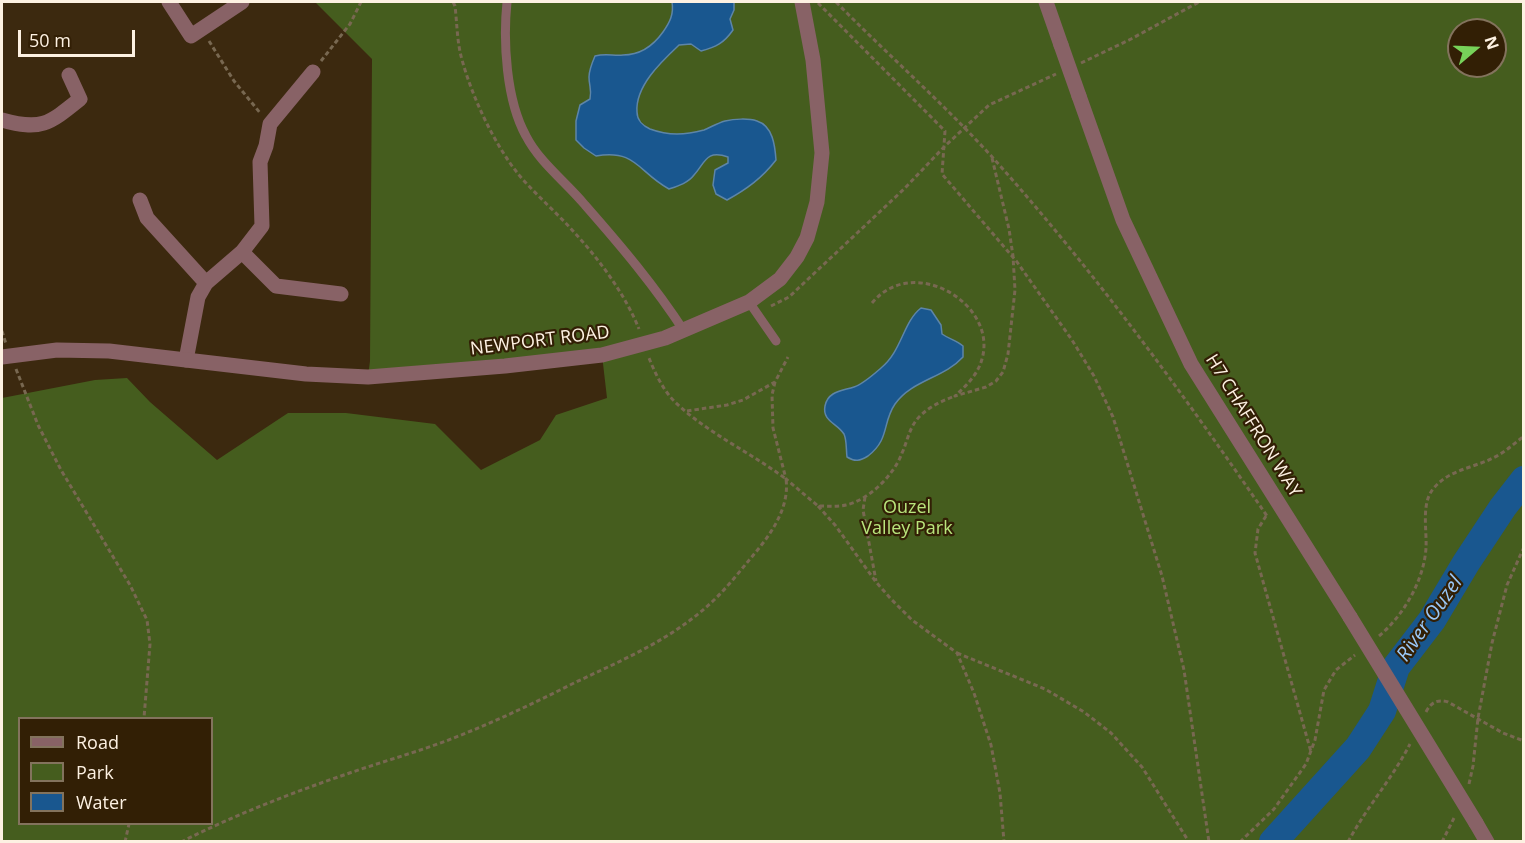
<!DOCTYPE html>
<html>
<head>
<meta charset="utf-8">
<style>
  body { margin:0 }
  #map { position:relative; width:1525px; height:843px; overflow:hidden; background:#3c290f; font-family:"Open Sans",sans-serif }
  canvas { display:block }
  .frame { position:absolute; inset:0; border:3px solid #fdf1e2; pointer-events:none }
  .legend { position:absolute; left:18px; top:717px; width:195px; height:108px; box-sizing:border-box; background:#321f05; border:2px solid #83735d; margin:0; padding:8px 10px; list-style:none; font-size:18px; color:#fdf1e2 }
  .legend li { display:flex; align-items:center; gap:12px; height:30px }
  .legend b { width:30px; border:2px solid #83735d }
  .north { position:absolute; left:1447px; top:18px; width:60px; height:60px; box-sizing:border-box; background:#321f05; border:2px solid #83735d; border-radius:50%; rotate:71deg; font-size:16px; font-weight:700; line-height:24px; text-align:center; color:#fdf1e2 }
  .north::after { content:''; display:block; margin:auto; width:21px; height:27px; background:#77d259; clip-path:polygon(50% 0,100% 100%,50% 72%,0 100%) }
  .scale { position:absolute; left:18px; top:30px; width:117px; height:27px; box-sizing:border-box; border:3px solid #fdf1e2; border-top:0; padding-left:8px; font-size:18px; line-height:21px; white-space:nowrap; color:#fdf1e2; -webkit-text-stroke:4px #321f05; paint-order:stroke }
</style>
</head>
<body>
<div id="map">
<canvas width="1525" height="843"></canvas>
<div class="frame"></div>
<ul class="legend">
<li><b style="height:8px;background:#886266"></b>Road</li>
<li><b style="height:16px;background:#455d1e"></b>Park</li>
<li><b style="height:16px;background:#19578f"></b>Water</li>
</ul>
<div class="north">N</div>
<div class="scale">50 m</div>
</div>
<script>
const context = document.querySelector('canvas').getContext('2d');
context.lineJoin = 'round';
function fill(path, color) { context.fillStyle = color; context.fill(path, 'evenodd'); }
function stroke(path, color, width, dash) { context.strokeStyle = color; context.lineWidth = width; context.lineCap = dash ? 'butt' : 'round'; context.setLineDash(dash || []); context.stroke(path); }
function drawText(font, color, halo, rows, align = 'center') {
  context.font = font + ' "Open Sans",sans-serif'; context.lineWidth = 4.5; context.setLineDash([]); context.textBaseline = 'middle'; context.strokeStyle = halo; context.fillStyle = color; for (const [text, x, y, turn = 0] of rows) {
    context.save(); context.translate(x, y); context.rotate((+turn || 0) * Math.PI / 180); context.textAlign = isNaN(turn) ? turn : align; if (halo) context.strokeText(text, 0, 0); context.fillText(text, 0, 0); context.restore();
  }
}
fill(new Path2D(`
  M 315,2 L 1523,2 L 1523,841 L 2,841 L 2,398 L 95,380 L 127,378 L 150,402 L 217,460 L 288,413 L 346,413 L 435,424 L 481,470 L 540,440 L 556,415 L 607,398 L 602,355 L 368,377 L 370,361 L 372,59 ZM 1459,30 L 1495,30 L 1495,66 L 1459,66 ZM 20,718 L 212,718 L 212,824 L 20,824 Z`), '#455d1e');
const water = new Path2D(`
  M 672,2 L 734,2 L 734,10 L 730,19 L 733,30 C 724,43 716,47 701,51 L 691,44 L 679,45 C 662,61 635,86 637,112 C 637,120 643,126 650,129 C 669,136 685,135 704,130 C 711,127 718,123 725,121 C 734,119 748,118 757,121 C 773,126 775,146 776,160 C 762,178 747,189 727,200 L 716,194 L 713,185 L 715,170 L 728,163 L 728,157 C 706,149 705,163 694,175 C 688,183 678,186 669,189 C 638,172 636,149 596,156 L 584,148 L 576,140 L 576,121 L 580,105 L 590,99 C 592,88 589,87 589,77 C 589,70 592,63 595,56 C 606,53 613,56 623,55 C 641,55 653,46 663,32 C 670,22 674,14 672,2 Z
  M 921,308 L 931,310 L 941,325 L 942,334 C 949,339 956,340 963,346 L 963,357 C 944,378 912,380 895,404 C 882,423 890,439 868,456 C 860,461 855,462 847,457 C 846,450 847,441 844,434 C 837,423 822,421 825,406 C 828,391 842,391 854,387 C 863,384 873,375 881,368 C 902,351 903,322 921,308 Z`);
fill(water, '#19578f');
stroke(water, '#5d85a8', 1.5);
stroke(new Path2D(`
  M 1273,842 L 1358,748 L 1382,711 L 1396,667 L 1432,620 L 1466,563 L 1503,507 L 1524,480`), '#19578f', 28);
stroke(new Path2D(`
  M 453,2 L 455,6 C 457,23 457,40 461,56 C 471,95 494,144 519,175 C 536,195 556,212 573,231 C 599,259 625,294 639,329
  M 836,2 C 888,55 944,104 994,159 C 1094,271 1182,392 1267,516
  M 818,3 L 945,131 L 942,174 L 1017,262 L 1072,340 L 1094,376 L 1113,417 L 1162,576 L 1184,670 L 1209,842
  M 209,41 L 234,81 L 261,114
  M 321,61 L 350,24 L 361,2
  M 1081,63 L 1131,39 L 1199,2
  M 872,303 C 913,253 998,304 982,359 C 978,374 967,385 955,396 L 986,387 L 996,381 L 1003,372 L 1008,354 L 1015,290 L 1013,256 L 1009,229 L 992,158
  M 771,306 L 789,297 L 904,189 L 945,146 L 989,105 L 1056,74
  M 2,331 L 6,344
  M 16,369 L 38,425 L 61,470 L 130,585 L 147,620 L 150,644 L 144,718
  M 775,382 L 772,395 L 773,428 L 786,479 L 818,506 C 827,506 837,507 846,505 C 869,500 894,475 902,453 C 908,440 909,427 920,416 C 930,406 942,401 955,396
  M 687,411 L 727,405 L 743,400 L 775,382 L 788,357
  M 865,497 L 863,510 L 876,581
  M 818,506 L 835,525 L 876,582 L 891,599 L 912,620 L 957,653 L 974,693 L 991,745 L 1000,793 L 1004,842
  M 1266,516 L 1258,529 L 1255,553 L 1311,752
  M 1379,636 C 1404,615 1424,580 1426,548 C 1427,530 1421,504 1433,489 C 1448,470 1473,468 1493,458 C 1505,452 1514,444 1524,436
  M 957,653 L 1045,689 L 1084,712 L 1111,733 L 1142,767 L 1189,842
  M 1426,712 C 1431,702 1438,699 1448,702 L 1503,733 L 1524,741
  M 1469,784 L 1473,766 L 1478,718 L 1492,643 L 1507,585 L 1524,547
  M 125,842 L 129,824
  M 181,842 C 233,816 286,795 341,776 C 383,761 426,750 466,733 C 503,718 538,701 574,683 C 618,662 666,642 704,609 C 721,595 736,576 750,559 C 769,537 790,509 786,479 C 750,452 707,433 675,402 C 663,390 655,373 649,358
  M 1240,842 L 1274,809 L 1306,764 L 1315,740 L 1324,690 L 1336,670 L 1355,655
  M 1348,842 C 1366,808 1392,779 1410,744
  M 1442,842 L 1454,818`), '#786851', 3, [4.5, 3]);
stroke(new Path2D(`
  M 507,2 C 503,41 506,100 526,136 C 540,163 566,182 585,205 C 621,246 654,285 684,331
  M 749,302 L 776,341`), '#886266', 9);
stroke(new Path2D(`
  M 169,2 L 191,36 L 242,2
  M 2,120 C 41,131 49,124 80,99 L 69,75
  M 140,200 L 147,218 L 206,283
  M 242,252 L 276,286 L 341,294
  M 186,360 L 198,297 L 206,283 L 242,252 L 262,226 L 260,162 L 266,146 L 270,124 L 313,72`), '#886266', 15);
stroke(new Path2D(`
  M 1046,2 L 1061,45
  M 1079,96 L 1123,220 L 1191,364 L 1350,617
  M 2,357 L 57,350 L 109,351 L 306,374 L 368,377 L 505,366 L 602,355 L 665,338 L 749,302 L 780,279 L 797,257 L 807,238 L 817,202 L 822,153 L 813,60 L 802,2
  M 1476,823 L 1487,842`), '#886266', 15);
stroke(new Path2D(`
  M 1061,45 L 1079,96
  M 1350,617 L 1476,823`), '#886266', 15);
drawText('18px', '#fdf1e2', '#321f05', [
  ["NEWPORT ROAD",540,341,-7],
  ["H7 CHAFFRON WAY",1253,426,58]
]);
drawText('18px', '#b9e57c', '#321f05', [
  ["Ouzel",907,508],
  ["Valley Park",907,529]
]);
drawText('italic 20px', '#9ac8f8', '#321f05', [
  ["River Ouzel",1430,619,-55]
]);
</script>
</body>
</html>
